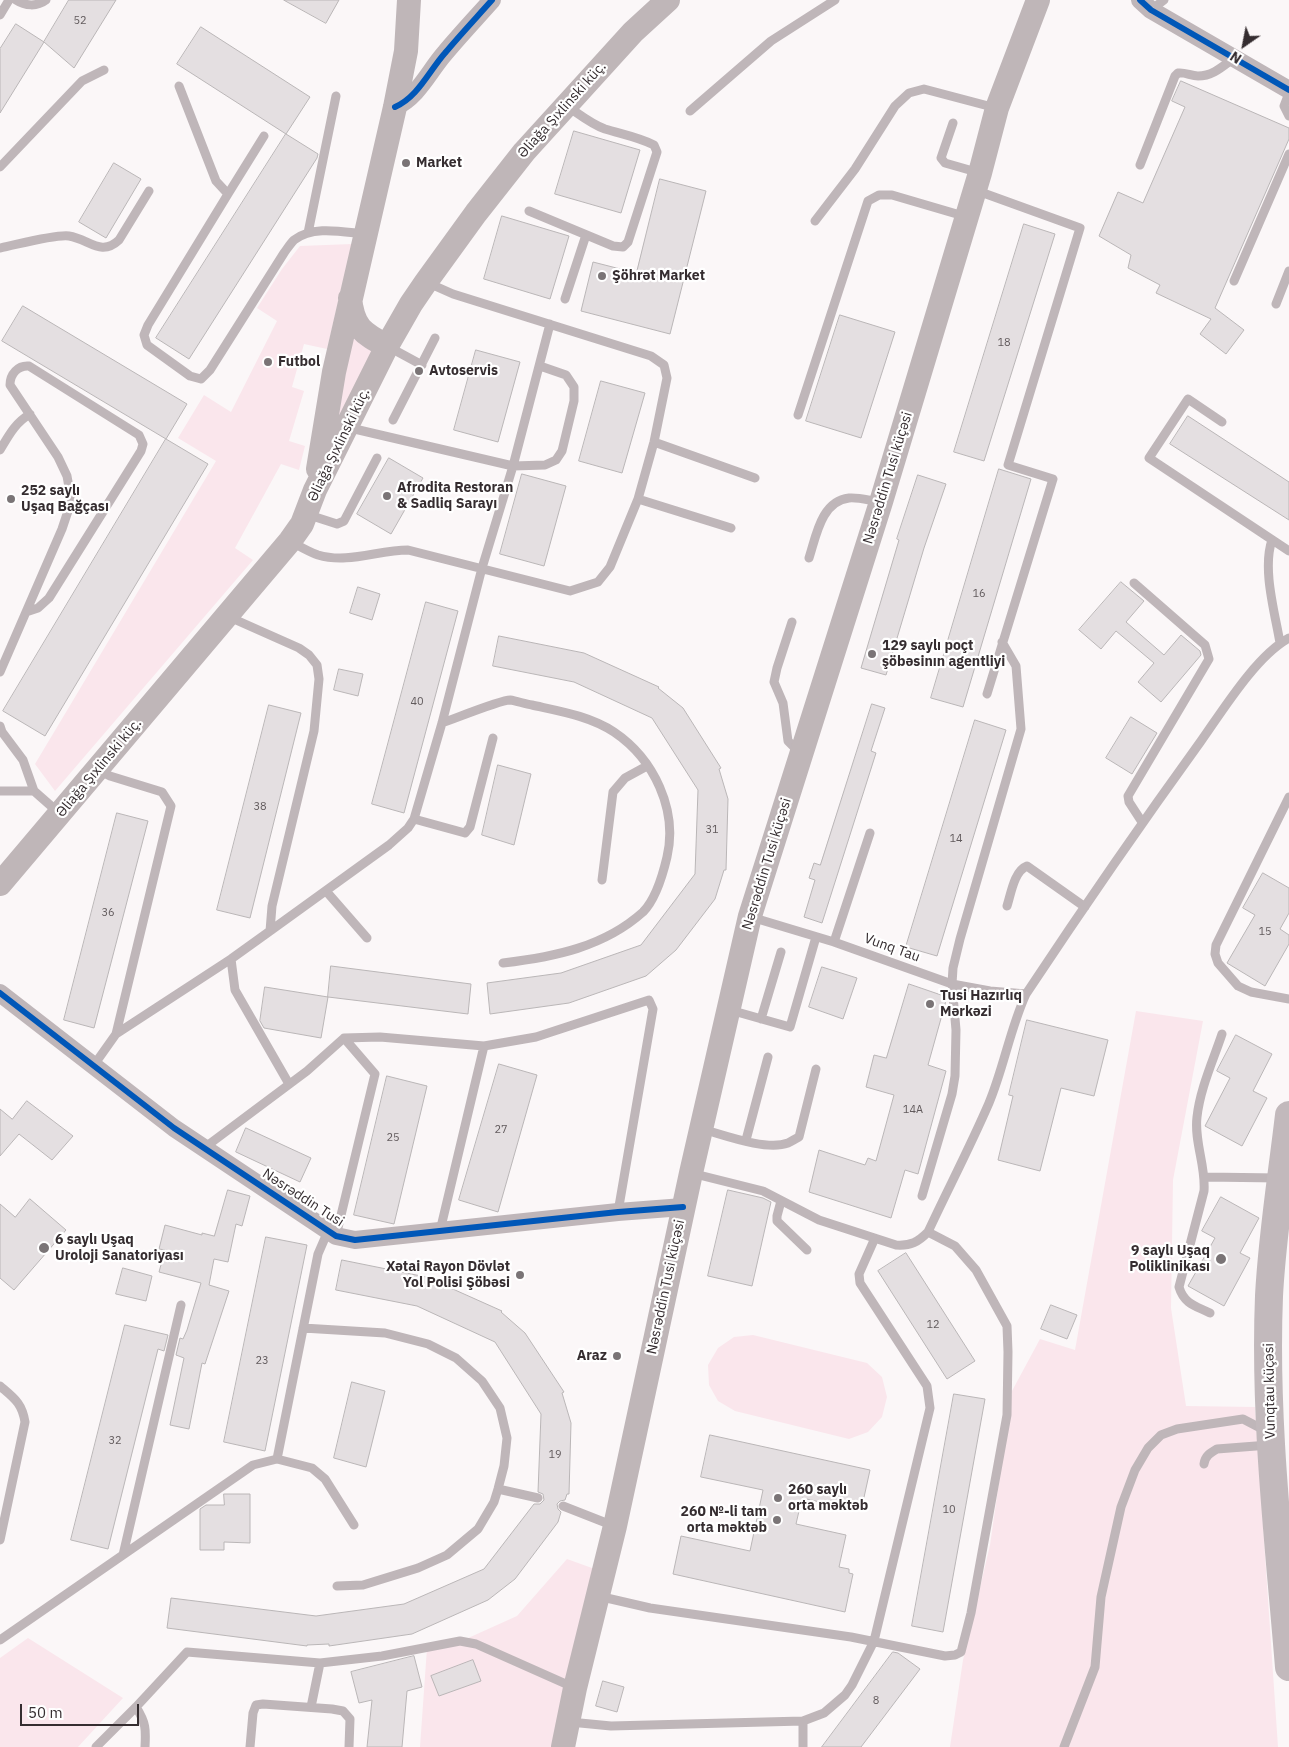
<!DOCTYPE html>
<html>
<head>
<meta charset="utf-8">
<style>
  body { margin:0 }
  #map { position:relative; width:1289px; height:1747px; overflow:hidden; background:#fbf7f8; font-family:"IBM Plex Sans",sans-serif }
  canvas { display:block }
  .north { position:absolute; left:1219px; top:20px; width:50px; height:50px; -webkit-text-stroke:4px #fff; paint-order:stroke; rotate:213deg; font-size:14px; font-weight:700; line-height:20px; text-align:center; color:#352d30 }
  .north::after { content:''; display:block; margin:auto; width:18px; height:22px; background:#352d30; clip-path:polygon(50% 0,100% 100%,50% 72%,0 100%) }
  .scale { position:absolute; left:20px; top:1704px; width:119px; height:22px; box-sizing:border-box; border:2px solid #352d30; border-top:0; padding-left:6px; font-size:15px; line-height:18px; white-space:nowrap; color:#352d30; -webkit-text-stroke:4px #fff; paint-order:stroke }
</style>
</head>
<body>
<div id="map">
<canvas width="1289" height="1747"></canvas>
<div class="north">N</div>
<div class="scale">50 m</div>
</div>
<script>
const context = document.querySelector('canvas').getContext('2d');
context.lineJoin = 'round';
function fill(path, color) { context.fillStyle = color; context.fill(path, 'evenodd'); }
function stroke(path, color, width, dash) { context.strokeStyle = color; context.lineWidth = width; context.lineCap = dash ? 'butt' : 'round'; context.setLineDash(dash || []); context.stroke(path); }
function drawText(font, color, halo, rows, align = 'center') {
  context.font = font + ' "IBM Plex Sans",sans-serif'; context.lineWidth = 4.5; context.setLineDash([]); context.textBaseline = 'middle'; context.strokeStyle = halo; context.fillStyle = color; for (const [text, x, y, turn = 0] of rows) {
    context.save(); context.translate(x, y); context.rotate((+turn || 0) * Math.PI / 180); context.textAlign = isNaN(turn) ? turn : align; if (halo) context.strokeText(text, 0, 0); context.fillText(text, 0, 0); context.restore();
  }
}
fill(new Path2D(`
  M 352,244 L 327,349 L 304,344 L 292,387 L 304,391 L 289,441 L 305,446 L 299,470 L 281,464 L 235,548 L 253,560 L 55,791 L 35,764 L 216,461 L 178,438 L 204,395 L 231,412 L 277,321 L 257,308 L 282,269 L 300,246 Z
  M 349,332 L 375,353 L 331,439 Z
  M 1136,1011 L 1203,1021 L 1173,1180 L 1171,1308 L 1186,1406 L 1255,1407 L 1278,1747 L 950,1747 L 963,1660 L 990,1545 L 1012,1391 L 1040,1339 L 1075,1350 Z
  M 753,1335 L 867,1363 L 882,1377 L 887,1397 L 882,1417 L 868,1432 L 849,1439 L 735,1411 L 718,1401 L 709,1385 L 708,1365 L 718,1348 L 734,1337 Z
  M 567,1559 L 603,1572 L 564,1747 L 420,1747 L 427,1648 L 446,1648 L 517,1616 Z
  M 28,1638 L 123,1698 L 78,1747 L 0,1747 L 0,1658 Z`), '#fae6ec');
const building = new Path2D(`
  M 69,0 L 116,0 L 74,68 L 44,42 Z
  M 284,0 L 339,0 L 326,23 Z
  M 16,24 L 44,42 L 0,113 L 0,49 Z
  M 201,27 L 310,97 L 286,134 L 177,64 Z
  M 1181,81 L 1289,128 L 1289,139 L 1215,308 L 1244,330 L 1226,354 L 1200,334 L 1211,319 L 1156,293 L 1160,285 L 1128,268 L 1131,255 L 1099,236 L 1118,192 L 1143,203 L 1185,107 L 1172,101 Z
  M 574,131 L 640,150 L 621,213 L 555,194 Z
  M 286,134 L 318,154 L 317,158 L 189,359 L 156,338 Z
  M 114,163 L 141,179 L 106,238 L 79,222 Z
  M 660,179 L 706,191 L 670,334 L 581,311 L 593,262 L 636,273 Z
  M 502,216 L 569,236 L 550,299 L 484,279 Z
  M 1024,224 L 1055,234 L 984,461 L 954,452 Z
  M 23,306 L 187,404 L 166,439 L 2,341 Z
  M 840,315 L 895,332 L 861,438 L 806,421 Z
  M 476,350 L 520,362 L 498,442 L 454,430 Z
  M 601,381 L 645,393 L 622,473 L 579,461 Z
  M 1188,416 L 1289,482 L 1289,520 L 1170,444 Z
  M 166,439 L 208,464 L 45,736 L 3,711 Z
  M 389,458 L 423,478 L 391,534 L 357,514 Z
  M 999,469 L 1031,479 L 963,707 L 931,698 Z
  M 522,474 L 566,486 L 544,566 L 500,554 Z
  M 918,475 L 946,484 L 924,548 L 886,675 L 861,668 L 899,540 L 897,539 Z
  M 1121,582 L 1144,601 L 1126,622 L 1164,655 L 1181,635 L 1200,651 L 1201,655 L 1161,702 L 1138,682 L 1154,663 L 1116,631 L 1101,649 L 1079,630 Z
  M 358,587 L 380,594 L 372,620 L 350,613 Z
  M 426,602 L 458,611 L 404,813 L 372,804 Z
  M 499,636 L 584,653 L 659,687 L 658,688 L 683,708 L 721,768 L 719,769 L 728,799 L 726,870 L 724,870 L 715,899 L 676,950 L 646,976 L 569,1003 L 490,1014 L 487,983 L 561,973 L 641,945 L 695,874 L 698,790 L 652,718 L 574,682 L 493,666 Z
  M 339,669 L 363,674 L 358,696 L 334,690 Z
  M 872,704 L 885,708 L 871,751 L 876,753 L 822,923 L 804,917 L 815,880 L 809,878 L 814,863 L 820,865 Z
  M 269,705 L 301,713 L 250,918 L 217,910 Z
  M 1131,717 L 1157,733 L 1132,774 L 1106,758 Z
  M 975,720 L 1006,730 L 937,956 L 906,947 Z
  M 498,765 L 531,774 L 514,845 L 482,835 Z
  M 117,813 L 148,821 L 94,1028 L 64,1020 Z
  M 1263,873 L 1289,888 L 1289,913 L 1280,929 L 1289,935 L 1289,944 L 1265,986 L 1227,963 L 1255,915 L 1243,908 Z
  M 331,966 L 471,984 L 468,1014 L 328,997 Z
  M 822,967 L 857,978 L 843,1019 L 809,1007 Z
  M 909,984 L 947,997 L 928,1065 L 946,1071 L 918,1174 L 905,1170 L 891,1218 L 809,1192 L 819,1150 L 865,1165 L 868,1158 L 876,1161 L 894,1095 L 866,1087 L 874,1055 L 886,1058 Z
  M 265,987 L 328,997 L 321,1038 L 264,1028 L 260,1021 Z
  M 1027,1020 L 1108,1040 L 1094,1096 L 1061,1088 L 1040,1171 L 998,1160 L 1013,1096 L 1009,1095 Z
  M 1236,1035 L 1272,1054 L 1253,1091 L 1267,1098 L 1242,1146 L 1205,1126 L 1230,1078 L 1217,1071 Z
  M 499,1064 L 537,1075 L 498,1212 L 459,1200 Z
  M 387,1076 L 427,1086 L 394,1224 L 354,1215 Z
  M 27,1101 L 73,1136 L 52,1160 L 19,1134 L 0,1156 L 0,1109 L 12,1119 Z
  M 246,1128 L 311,1158 L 300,1182 L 236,1152 Z
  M 228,1190 L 250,1196 L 242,1226 L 236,1224 L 228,1262 L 214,1259 L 209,1285 L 229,1291 L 205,1364 L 202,1363 L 189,1429 L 170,1425 L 184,1358 L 176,1355 L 180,1338 L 183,1339 L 187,1330 L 201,1283 L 159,1272 L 165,1250 L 159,1249 L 165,1225 L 202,1235 L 202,1233 L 214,1236 Z
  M 728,1190 L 763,1198 L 771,1202 L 752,1286 L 708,1276 Z
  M 1221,1197 L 1259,1218 L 1240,1253 L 1250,1258 L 1224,1306 L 1188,1286 L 1215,1238 L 1202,1231 Z
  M 30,1199 L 66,1230 L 14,1290 L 0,1278 L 0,1204 L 15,1217 Z
  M 266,1237 L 307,1245 L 265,1451 L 224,1442 Z
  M 906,1253 L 975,1361 L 947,1379 L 878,1271 Z
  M 342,1260 L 426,1277 L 502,1311 L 501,1312 L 525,1333 L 564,1392 L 562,1393 L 571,1423 L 569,1494 L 567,1494 L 565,1500 L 560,1501 L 557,1504 L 558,1509 L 561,1512 L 558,1522 L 515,1579 L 488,1600 L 412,1634 L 329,1646 L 329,1644 L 307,1645 L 307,1646 L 167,1628 L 171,1598 L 316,1616 L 404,1604 L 484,1569 L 534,1504 L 540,1504 L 544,1500 L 543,1494 L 538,1492 L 541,1414 L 495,1342 L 417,1306 L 336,1290 Z
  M 123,1268 L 152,1276 L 146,1301 L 116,1294 Z
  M 1051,1305 L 1077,1315 L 1067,1339 L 1041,1329 Z
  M 125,1325 L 168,1335 L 164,1351 L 158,1349 L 108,1549 L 71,1540 Z
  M 352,1382 L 385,1391 L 366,1467 L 334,1458 Z
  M 954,1394 L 985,1399 L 943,1632 L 912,1626 Z
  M 710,1435 L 870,1470 L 861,1511 L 802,1498 L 796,1524 L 846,1535 L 839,1567 L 849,1569 L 849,1573 L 853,1574 L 845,1612 L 673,1574 L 681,1536 L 750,1551 L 763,1490 L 701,1477 Z
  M 224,1494 L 250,1494 L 250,1543 L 224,1542 L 224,1550 L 200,1550 L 200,1509 L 206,1505 L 224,1505 Z
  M 893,1652 L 898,1653 L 920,1669 L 861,1747 L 822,1747 Z
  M 414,1656 L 422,1687 L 407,1691 L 402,1747 L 367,1747 L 372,1700 L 359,1703 L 351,1672 Z
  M 473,1660 L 481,1681 L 439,1696 L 431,1676 Z
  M 603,1681 L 624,1687 L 617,1712 L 596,1706 Z`);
fill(building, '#e4dfe1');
stroke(building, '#bab6b7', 1);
stroke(new Path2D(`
  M 16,0 C 25,6 37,7 46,0
  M 1151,10 L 1164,0
  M 0,15 L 9,0
  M 179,86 L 216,181 L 228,194 L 148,325 L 144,335 L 147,345 L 190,376 L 201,379 L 210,370 L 284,253 C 287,249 290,244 294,240 C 313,225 343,232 365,234
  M 1289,93 L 1284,106 L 1289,116
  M 690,111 L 771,41 L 835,0
  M 953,123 L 941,158 L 945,163 L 980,173
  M 1140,165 L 1175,76 L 1178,73 C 1185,72 1191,76 1198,76 C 1213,76 1223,66 1234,58
  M 0,167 L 82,81 L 104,70
  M 975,190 L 1080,228 L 1008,465 L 1053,479 L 987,694
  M 228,194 L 264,136
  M 529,211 L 613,246 L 623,247 L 628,242 L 657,152 L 654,145 C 638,137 621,134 605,129 C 591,124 579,114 567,106
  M 815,221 L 855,169 L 895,106 L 909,93 L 924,89 L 996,108
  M 308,233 L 336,96
  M 0,248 C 16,245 55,234 69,236 C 89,239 101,257 119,240 L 149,191
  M 1234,281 L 1289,154
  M 565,299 L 586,235
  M 1276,304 L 1289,271
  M 387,346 L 422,365
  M 798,415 L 868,201 L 879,195 L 892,195 L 967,217
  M 393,420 L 435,338
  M 1222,422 L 1188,399 L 1149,458 L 1289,551
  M 346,427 L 513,466 L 545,465 L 556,460 L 562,451 L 574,401 L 574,387 L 566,375 L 540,366
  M 654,442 L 755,478
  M 0,450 C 9,435 15,423 30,414
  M 638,499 L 731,528
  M 306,514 L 337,524 L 344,521 L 377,458
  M 1272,540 C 1262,569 1275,613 1280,643
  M 290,541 C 299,546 309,552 318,555 C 348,564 378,550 408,550 L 570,591 L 598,582 L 610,567 L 638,499 L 654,442 L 667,378 L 664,365 L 651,356 L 453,294 L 426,282
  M 809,558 C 816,537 821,501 849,498 C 859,497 871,501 881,502
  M 1134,583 L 1205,645 L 1209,659 L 1128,796 L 1129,802 L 1142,822
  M 227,616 L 299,648 L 309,655 L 317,665 L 319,679 L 314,731 L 272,906 L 270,931
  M 792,622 L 777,668 L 774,682 L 783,703 L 788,741 L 799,752
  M 0,672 L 62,529 L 70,505 L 70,493 L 67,476 L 58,457 L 10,385 C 10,374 18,365 29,366 L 139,435 L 143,444 L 141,451 L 49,598 L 38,608 L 26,612
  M 442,723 C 454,719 500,700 510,700 C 517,701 525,704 532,705 C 559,711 590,716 614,732 C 654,759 678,810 667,857 C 663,874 656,899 643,912 C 604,947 554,957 503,963
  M 0,726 L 2,732 L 23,760 L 34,791
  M 98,770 L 110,776 L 162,792 L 171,806 L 116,1034
  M 0,791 L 34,791 L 59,813
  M 1289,797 L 1216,945 L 1215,954 L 1218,963 L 1238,986 L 1251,992 L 1289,999
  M 414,819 L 465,833 L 470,827 L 493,738
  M 602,880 L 613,792 L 625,778 L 647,766
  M 326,891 L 367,938
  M 1007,906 C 1011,894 1014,871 1027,866 L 1085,907
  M 751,917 L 834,942 L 952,984 L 990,991 L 1026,994
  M 834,942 L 870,833
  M 231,959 L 235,990 L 289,1084
  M 730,1010 L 790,1027 L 816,937
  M 761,1019 L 781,952
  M 94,1065 L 116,1034 L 231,959 L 270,931 L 389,845 L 408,828 L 414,819 L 442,723 L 482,568 L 513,466 L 550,324
  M 702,1129 C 724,1135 766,1151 788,1143 C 792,1141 795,1139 799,1137 L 816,1069
  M 746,1140 L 768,1057
  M 204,1148 L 307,1071 L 344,1038 L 380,1037 L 484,1046 L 536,1037 L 649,1000 L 653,1009 L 618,1212
  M 691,1173 L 763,1191 L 819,1220 L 896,1245 C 911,1246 918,1242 928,1232 C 948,1189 970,1147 989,1103 C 1004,1067 1010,1029 1026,994 C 1083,908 1141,824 1201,741 C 1223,710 1256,656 1289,638
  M 1205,1177 L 1279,1178
  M 922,1196 L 952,1094 L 955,1076 L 956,1030 L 952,984 L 953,968 L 960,939 L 1021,729 L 1016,666 L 1002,642
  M 781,1201 L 777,1216 L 777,1221 L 807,1250
  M 440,1231 L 484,1046
  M 336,1236 L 375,1074 L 344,1038
  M 1210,1313 C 1196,1306 1184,1304 1179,1287 L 1204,1191 C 1206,1166 1194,1142 1197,1117 C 1200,1089 1213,1061 1222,1034
  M 303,1328 L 385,1333 L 428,1344 L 456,1358 L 482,1381 L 500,1408 L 507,1438 L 504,1466 L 498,1489 L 494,1502 L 478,1529 L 447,1555 L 418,1568 L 363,1585 L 337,1586
  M 0,1386 C 14,1398 22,1403 25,1422 L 0,1540
  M 277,1459 L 318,1254 L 328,1231
  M 1204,1464 C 1205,1456 1210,1453 1217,1449 L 1269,1445
  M 498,1489 L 538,1498
  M 563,1506 L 614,1526
  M 123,1555 L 181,1305
  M 598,1596 L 650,1608 L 851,1637 L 945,1656 L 955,1655 L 961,1652 L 971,1613 L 1007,1415 L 1008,1352 L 1007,1326 L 976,1270 L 955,1246 L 928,1232
  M 0,1640 L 253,1465 L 277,1459 L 312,1468 L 325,1479 L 354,1525
  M 136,1707 C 146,1723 146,1729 145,1747
  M 311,1707 L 320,1663
  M 803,1721 L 803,1747
  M 570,1722 L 611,1726 L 803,1721 L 824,1713 L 845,1695 L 852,1685 L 874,1641 L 930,1408 L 927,1386 L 860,1283 L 859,1274 L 875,1238
  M 96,1747 L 136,1707 L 187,1652 L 320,1663 L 382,1656 L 460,1641 L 476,1644 L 575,1688
  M 250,1747 L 253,1713 L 256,1705 L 263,1704 L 332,1709 L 343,1711 L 350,1719 L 349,1747
  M 1064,1747 L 1095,1667 L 1101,1597 L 1121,1507 L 1135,1470 L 1148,1448 L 1161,1435 L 1177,1429 L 1243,1419 L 1266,1431`), '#bfb6b9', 9);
stroke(new Path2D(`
  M 1140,0 L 1151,10 L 1289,90
  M 395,107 C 418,97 429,71 445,53 C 460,35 476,18 492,0
  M 0,993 L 174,1128 L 336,1236 L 355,1240 L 618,1212 L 683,1207`), '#bfb6b9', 18);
stroke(new Path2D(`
  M 350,298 C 353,327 362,333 387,346
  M 318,469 L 334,372 L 395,107 L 406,51 L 409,0
  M 0,884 L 290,541 L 302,524 L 315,490 L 387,346 L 411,304 L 426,282 L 476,213 L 524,152 L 633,32 L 668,0
  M 563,1747 L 575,1688 L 615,1526 L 691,1173 L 750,916 L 881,502 L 980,173 L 997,108 L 1038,0`), '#bfb6b8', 24);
stroke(new Path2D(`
  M 1289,1115 C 1282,1175 1272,1236 1269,1296 C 1264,1419 1279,1544 1289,1667`), '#c2b9bc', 28);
stroke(new Path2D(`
  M 1140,0 L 1151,10 L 1289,90
  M 395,107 C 418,97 429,71 445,53 C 460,35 476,18 492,0
  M 0,993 L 174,1128 L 336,1236 L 355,1240 L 618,1212 L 683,1207`), '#0057b8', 6);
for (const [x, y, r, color] of [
  [406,163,5,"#7a7476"],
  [602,276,5,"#7a7476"],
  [268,362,5,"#7a7476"],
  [419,371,5,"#7a7476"],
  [387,496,5,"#7a7476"],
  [11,499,5,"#7a7476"],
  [872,654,5,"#7a7476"],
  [930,1004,5,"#7a7476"],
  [44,1248,6,"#7a7476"],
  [1221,1259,6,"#7a7476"],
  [520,1275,5,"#7a7476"],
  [617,1356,5,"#7a7476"],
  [778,1498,5,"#7a7476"],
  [777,1520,5,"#7a7476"]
]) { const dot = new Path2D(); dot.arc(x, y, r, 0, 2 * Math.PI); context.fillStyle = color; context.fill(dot); stroke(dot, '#fff', 2); }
drawText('11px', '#615a5c', null, [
  ["52",80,21],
  ["18",1004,343],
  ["16",979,594],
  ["40",417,702],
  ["38",260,807],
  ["31",712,830],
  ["14",956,839],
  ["36",108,913],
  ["15",1265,932],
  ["14A",913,1110],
  ["27",501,1130],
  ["25",393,1138],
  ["12",933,1325],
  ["23",262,1361],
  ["32",115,1441],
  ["19",555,1455],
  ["10",949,1510],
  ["8",876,1701]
]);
drawText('14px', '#352d30', '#fff', [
  ["Əliağa Şıxlinski küç.",562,110,-48],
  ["Əliağa Şıxlinski küç.",339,445,-64],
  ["Nəsrəddin Tusi küçəsi",888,478,-73],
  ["Əliağa Şıxlinski küç.",99,768,-50],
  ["Nəsrəddin Tusi küçəsi",767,864,-73],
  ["Vunq Tau",892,948,20],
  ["Nəsrəddin Tusi",303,1198,33],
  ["Nəsrəddin Tusi küçəsi",666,1287,-78],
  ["Vunqtau küçəsi",1270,1391,-91]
]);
drawText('bold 14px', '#352d30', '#fff', [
  ["Market",416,163],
  ["Şöhrət Market",612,276],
  ["Futbol",278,362],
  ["Avtoservis",429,371],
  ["Afrodita Restoran",397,488],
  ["& Sadliq Sarayı",397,504],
  ["252 saylı",21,491],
  ["Uşaq Bağçası",21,507],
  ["129 saylı poçt",882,646],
  ["şöbəsinın agentliyi",882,662],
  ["Tusi Hazırlıq",940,996],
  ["Mərkəzi",940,1012],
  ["6 saylı Uşaq",55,1240],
  ["Uroloji Sanatoriyası",55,1256],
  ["9 saylı Uşaq",1210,1251,"right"],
  ["Poliklinikası",1210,1267,"right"],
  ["Xətai Rayon Dövlət",510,1267,"right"],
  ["Yol Polisi Şöbəsi",510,1283,"right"],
  ["Araz",607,1356,"right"],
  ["260 saylı",788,1490],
  ["orta məktəb",788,1506],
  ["260 №-li tam",767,1512,"right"],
  ["orta məktəb",767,1528,"right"]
], 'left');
</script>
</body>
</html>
